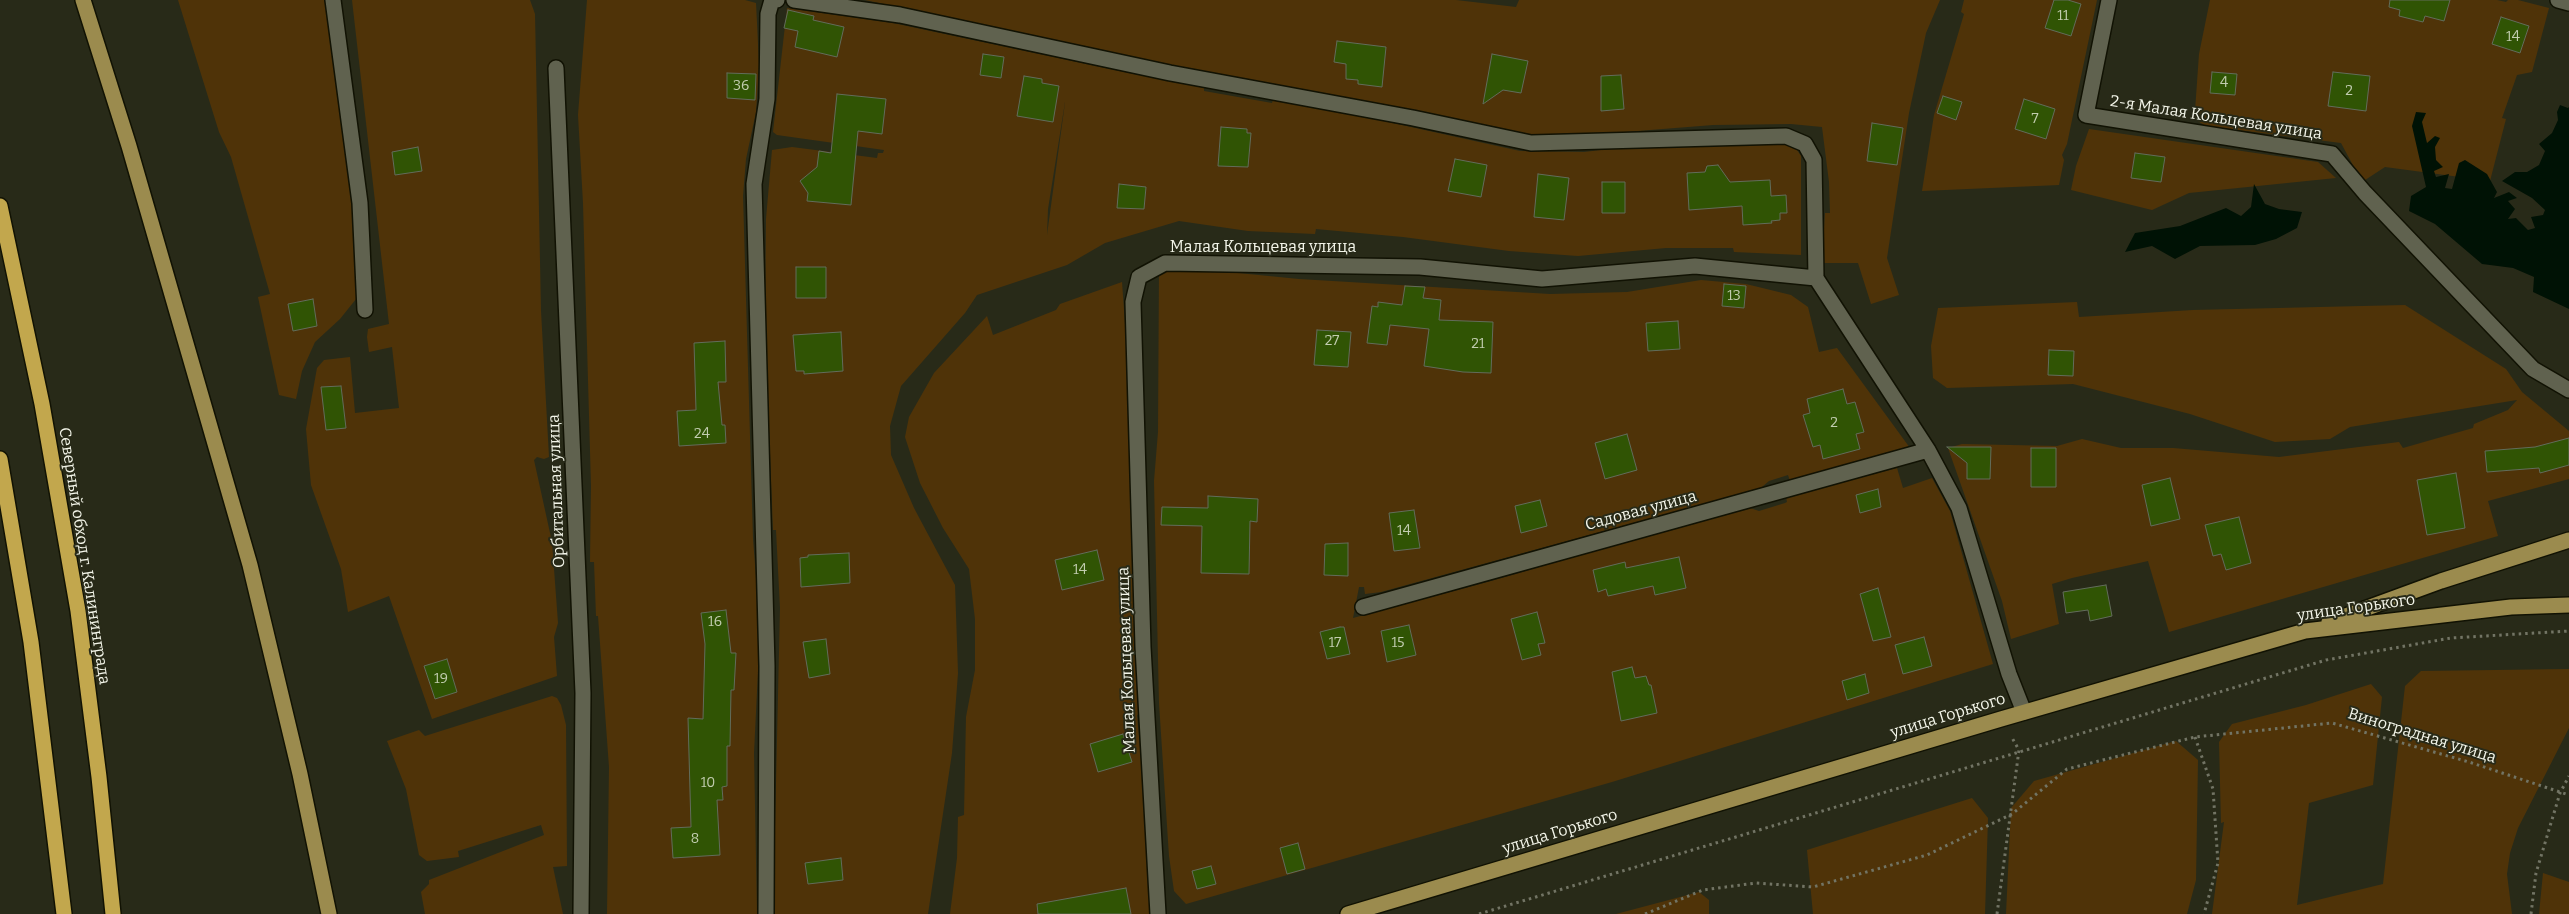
<!DOCTYPE html>
<html>
<head>
<meta charset="utf-8">
<style>
	body { margin:0 }
	canvas { display:block; background:#282a18 }
</style>
</head>
<body>
<canvas width="2569" height="914"></canvas>
<script>
const c = document.querySelector('canvas').getContext('2d');
c.lineJoin = 'round';
function fillPath(path, color) { c.fillStyle = color; c.fill(path, 'evenodd'); }
const shape = rows => new Path2D(rows.map(r => 'M' + r).join(''));
function stroke(path, color, width, dash) { c.strokeStyle = color; c.lineWidth = width; c.lineCap = dash ? 'butt' : 'round'; c.setLineDash(dash || []); c.stroke(path); }
function label(font, color, halo, rows, align = 'center') {
  c.font = font + ' Bitter,serif'; c.lineWidth = 4; c.setLineDash([]); c.textBaseline = 'middle'; c.strokeStyle = halo; c.fillStyle = color; for (const [text, x, y, turn = 0] of rows) {
    c.save(); c.translate(x, y); c.rotate((+turn || 0) * Math.PI / 180); c.textAlign = isNaN(turn) ? turn : align; if (halo) c.strokeText(text, 0, 0); c.fillText(text, 0, 0); c.restore();
  }
}
fillPath(shape([
	[178,0,328,0,355,199,360,294,340,319,315,342,302,371,296,399,279,395,258,297,270,294,231,157,219,132],
	[352,0,530,0,535,14,541,311,549,457,544,459,537,457,534,460,552,542,558,623,554,637,557,676,432,719,389,596,348,612,341,569,311,485,306,429,317,368,324,360,350,357,355,413,399,408,392,347,369,352,367,337,368,329,389,324],
	[587,0,745,0,756,3,759,64,756,112,746,159,743,196,753,539,760,629,754,753,757,914,607,914,609,767,598,616,596,616,594,562,590,562,591,486,583,203,578,115],
	[865,0,1456,0,1516,7,1519,0,1940,0,1926,33,1909,113,1887,258,1899,295,1871,304,1858,263,1822,263,1825,213,1830,213,1829,182,1822,127,1791,124,1713,125,1549,138,1171,65],
	[1964,0,2097,0,2067,144,2062,155,2064,160,2059,185,1922,191,1934,115,1964,14,1961,12],
	[2210,0,2497,0,2506,2,2508,0,2518,0,2549,8,2532,72,2517,75,2502,118,2506,119,2490,181,2385,167,2362,182,2341,143,2206,126,2196,120,2195,111,2199,54],
	[787,8,893,23,1134,74,1204,86,1204,91,1272,103,1273,100,1343,112,1520,151,1584,152,1650,144,1782,143,1797,150,1801,156,1801,255,1734,252,1733,248,1666,248,1578,256,1509,251,1403,237,1316,229,1315,234,1248,231,1179,221,1105,243,1067,265,977,295,965,313,901,386,890,426,891,455,914,508,955,585,958,673,952,753,928,914,773,914,780,608,776,530,773,530,765,326,766,219,772,150,792,147,877,158,878,153,883,153,884,150,777,135,773,132],
	[1065,102,1065,103,1047,235,1048,209],
	[2089,129,2318,162,2336,178,2189,193,2152,210,2071,190,2076,166],
	[1167,266,1299,279,1550,294,1627,292,1701,280,1746,284,1791,295,1808,307,1819,352,1837,348,1910,448,1790,481,1788,475,1769,481,1756,492,1662,515,1381,592,1365,594,1364,587,1359,587,1353,618,1491,581,1747,507,1759,511,1785,503,1787,502,1786,497,1897,468,1903,488,1932,478,1950,511,1993,664,1612,782,1186,904,1174,891,1169,856,1159,703,1154,481,1158,432,1159,268],
	[1122,282,1133,436,1130,480,1140,714,1137,715,1155,914,950,914,957,858,958,817,964,815,966,717,975,670,975,619,969,569,943,528,920,483,905,437,909,417,934,373,987,316,993,335,1056,310,1060,304],
	[2077,302,2079,317,2193,310,2405,305,2506,369,2522,392,2569,431,2569,479,2488,501,2498,536,2169,632,2148,561,2072,578,2052,584,2059,624,2011,639,2002,601,1948,448,1962,444,2057,446,2082,439,2121,448,2173,448,2279,457,2399,442,2403,448,2473,428,2474,424,2508,410,2517,400,2350,427,2330,439,2275,442,2190,414,2073,384,1947,388,1933,378,1931,346,1938,308],
	[2569,669,2569,728,2518,828,2510,853,2507,874,2512,914,2212,914,2224,822,2221,823,2219,742,2232,724,2306,705,2371,684,2382,697,2373,785,2309,803,2297,905,2383,884,2405,686,2421,671],
	[552,696,557,698,561,705,566,725,567,866,553,867,563,914,425,914,421,892,429,884,429,880,544,835,541,825,458,851,459,857,427,861,419,855,406,789,387,741,419,730,425,736],
	[2176,741,2198,760,2196,880,2187,914,2006,914,2011,808,2034,781],
	[1972,798,1988,818,1985,914,1813,914,1807,850],
	[2543,873,2569,882,2569,914,2539,914],
	[1699,892,1709,900,1709,914,1616,914]
]), '#4f3308');
fillPath(shape([
	[2560,105,2568,108,2569,107,2569,309,2533,292,2534,277,2513,268,2482,264,2435,224,2409,211,2411,196,2426,187,2412,126,2416,112,2426,113,2422,122,2427,143,2435,136,2440,138,2435,147,2436,160,2443,167,2434,171,2436,177,2449,174,2445,188,2452,189,2459,163,2465,160,2487,174,2497,192,2494,198,2509,192,2517,198,2508,201,2515,209,2508,219,2516,218,2528,230,2535,228,2531,217,2543,215,2545,210,2532,198,2502,181,2515,172,2527,172,2539,165,2545,151,2539,144,2552,133,2558,120,2557,112],
	[2254,184,2265,204,2279,209,2302,212,2297,228,2276,239,2255,245,2200,246,2175,259,2152,246,2125,252,2135,233,2180,226,2226,208,2241,216,2251,207]
]), '#001205');
const building = shape([
	[2054,0,2068,0,2081,4,2071,36,2045,28,2054,0],
	[2390,0,2450,0,2444,21,2425,16,2423,22,2399,16,2400,10,2389,7,2390,0],
	[788,10,814,16,813,20,844,27,837,57,795,47,798,31,784,28,788,10],
	[2501,17,2529,26,2520,53,2492,44,2501,17],
	[1337,41,1386,47,1382,87,1358,84,1358,80,1346,79,1346,64,1334,62,1337,41],
	[983,54,1004,57,1001,78,980,75,983,54],
	[1492,54,1528,61,1521,93,1503,90,1483,104,1492,54],
	[2212,72,2237,74,2235,95,2210,93,2212,72],
	[2333,72,2370,76,2366,111,2328,106,2333,72],
	[727,73,756,74,755,100,727,98,727,73],
	[1621,75,1624,109,1601,111,1601,76,1621,75],
	[1024,76,1042,79,1042,83,1059,86,1053,122,1017,116,1024,76],
	[837,94,886,99,882,134,858,131,851,205,807,201,808,193,800,181,817,167,819,151,831,153,837,94],
	[1943,96,1962,102,1956,120,1937,113,1943,96],
	[2024,99,2055,109,2046,139,2015,129,2024,99],
	[1872,123,1903,128,1897,165,1867,161,1872,123],
	[1221,127,1247,129,1247,133,1251,133,1248,167,1218,166,1221,127],
	[418,147,422,171,395,175,392,152,418,147],
	[2135,153,2165,157,2161,182,2131,178,2135,153],
	[1455,159,1487,165,1481,197,1448,191,1455,159],
	[1718,165,1730,182,1770,180,1771,196,1786,195,1787,213,1780,213,1780,220,1771,221,1772,223,1743,225,1742,206,1689,210,1687,173,1705,172,1707,166,1718,165],
	[1538,174,1569,178,1564,220,1534,217,1538,174],
	[1602,182,1625,182,1625,213,1602,213,1602,182],
	[1119,184,1146,187,1144,209,1117,208,1119,184],
	[796,267,826,267,826,298,796,298,796,267],
	[1724,284,1746,286,1744,308,1722,306,1724,284],
	[1405,286,1425,287,1423,298,1441,300,1439,320,1493,322,1491,373,1463,372,1424,366,1429,329,1390,325,1387,345,1367,343,1372,306,1378,307,1378,302,1402,305,1405,286],
	[313,299,317,326,293,331,288,304,313,299],
	[1678,321,1680,349,1648,351,1646,323,1678,321],
	[1317,330,1351,332,1348,367,1314,365,1317,330],
	[841,332,843,371,804,374,804,371,796,371,793,335,841,332],
	[725,341,726,382,718,382,722,425,725,425,726,443,679,446,677,411,696,410,694,343,725,341],
	[2049,350,2074,351,2073,376,2048,375,2049,350],
	[341,386,346,428,326,430,321,387,341,386],
	[1843,389,1847,404,1855,402,1864,432,1856,434,1860,449,1823,459,1820,445,1813,447,1803,415,1810,413,1807,399,1843,389],
	[1627,434,1637,470,1605,479,1595,443,1627,434],
	[2569,438,2569,465,2540,473,2539,468,2487,472,2485,451,2535,447,2569,438],
	[1947,447,1991,447,1990,479,1967,479,1967,463,1947,447],
	[2031,448,2056,448,2056,487,2031,487,2031,448],
	[2456,473,2465,528,2427,535,2417,480,2456,473],
	[2170,478,2180,519,2151,526,2142,485,2170,478],
	[1878,489,1881,507,1860,513,1856,495,1878,489],
	[1208,496,1258,499,1257,522,1250,521,1249,574,1201,573,1202,526,1161,525,1162,507,1208,508,1208,496],
	[1540,500,1547,526,1521,533,1515,506,1540,500],
	[1414,510,1420,548,1394,551,1389,513,1414,510],
	[2239,517,2251,563,2226,570,2221,554,2213,556,2205,525,2239,517],
	[1348,543,1348,576,1324,575,1325,544,1348,543],
	[1097,550,1104,580,1062,590,1055,560,1097,550],
	[849,553,850,583,801,587,800,558,808,557,808,555,849,553],
	[1679,557,1686,588,1655,595,1653,586,1608,596,1606,589,1598,592,1593,570,1625,562,1626,568,1679,557],
	[2106,585,2112,616,2090,621,2088,610,2066,613,2063,592,2106,585],
	[1878,588,1891,637,1873,641,1860,594,1878,588],
	[726,610,731,653,736,653,734,690,731,690,730,746,727,746,727,786,722,787,723,800,717,800,720,855,673,858,671,828,691,827,688,718,703,719,705,644,701,613,726,610],
	[1537,612,1545,643,1538,644,1541,655,1522,660,1511,619,1537,612],
	[1409,625,1416,655,1387,662,1381,631,1409,625],
	[1340,627,1344,627,1350,654,1327,659,1320,632,1340,627],
	[1924,637,1932,666,1903,674,1895,645,1924,637],
	[826,639,830,674,809,678,803,642,826,639],
	[447,659,457,692,435,699,424,666,447,659],
	[1632,667,1635,678,1646,676,1649,685,1651,685,1657,713,1621,721,1612,672,1632,667],
	[1865,674,1869,693,1847,700,1842,681,1865,674],
	[1123,734,1132,762,1098,772,1090,744,1123,734],
	[1298,843,1305,869,1287,874,1280,848,1298,843],
	[841,858,843,880,808,884,805,863,841,858],
	[1211,866,1216,884,1197,889,1192,871,1211,866],
	[1126,888,1131,914,1038,914,1037,904,1126,888]
]);
fillPath(building, '#305404');
stroke(building, '#626c5b', 1);
const minor = shape([
	[333,0,360,203,365,310],
	[794,0,900,15,1170,73,1413,118,1531,143,1786,136,1805,144,1814,160,1816,278,1928,450,1959,508,2009,674,2024,712],
	[2109,0,2086,115,2332,154,2365,193,2533,369,2569,390],
	[2558,0,2569,3],
	[556,68,583,693,581,914],
	[1363,607,1928,450],
	[766,914,767,666,754,184,767,99,768,14,772,0,777,0],
	[1158,914,1143,647,1133,302,1139,277,1165,263,1420,267,1542,279,1695,266,1816,278]
]);
const major = shape([
	[83,0,129,146,250,565,300,774,329,914],
	[2329,622,2441,581,2569,540],
	[1348,914,2001,719,2305,631,2511,607,2569,605]
]);
const highway = shape([
	[0,206,42,404,78,611,99,777,113,914],
	[0,459,31,642,64,914]
]);
stroke(minor, '#111203', 18);
stroke(major, '#111203', 18);
stroke(highway, '#111203', 18);
stroke(shape([
	[2195,737,2213,789,2218,863,2204,914],
	[1479,914,2326,660,2451,638,2569,631],
	[1645,914,1703,890,1756,883,1813,887,1927,855,2012,814,2067,769,2195,737,2332,723,2469,762,2569,795],
	[1997,914,2019,750,2011,736],
	[2531,914,2536,873,2560,793,2569,776]
]), '#727464', 3, [2.5, 4]);
stroke(minor, '#60624f', 15);
stroke(major, '#9b8b4e', 15);
stroke(highway, '#c2a74d', 15);
label('14px', '#c2cdb0', null, [
	["11",2063,16],
	["14",2513,37],
	["4",2224,83],
	["36",741,86],
	["2",2349,91],
	["7",2035,119],
	["13",1734,296],
	["27",1332,341],
	["21",1478,344],
	["2",1834,423],
	["24",702,434],
	["14",1404,531],
	["14",1080,570],
	["16",715,622],
	["17",1335,643],
	["15",1398,643],
	["19",441,679],
	["10",708,783],
	["8",695,839]
]);
label('16px', '#f3f5e9', '#282a18', [
	["2-я Малая Кольцевая улица",2216,118,9],
	["Малая Кольцевая улица",1263,248],
	["Орбитальная улица",557,491,-92],
	["Садовая улица",1641,511,-15],
	["Северный обход г. Калининграда",84,556,81],
	["улица Горького",2356,608,-8],
	["Малая Кольцевая улица",1127,660,-92],
	["улица Горького",1948,716,-17],
	["Виноградная улица",2422,736,17],
	["улица Горького",1560,832,-17]
]);
</script>
</body>
</html>
